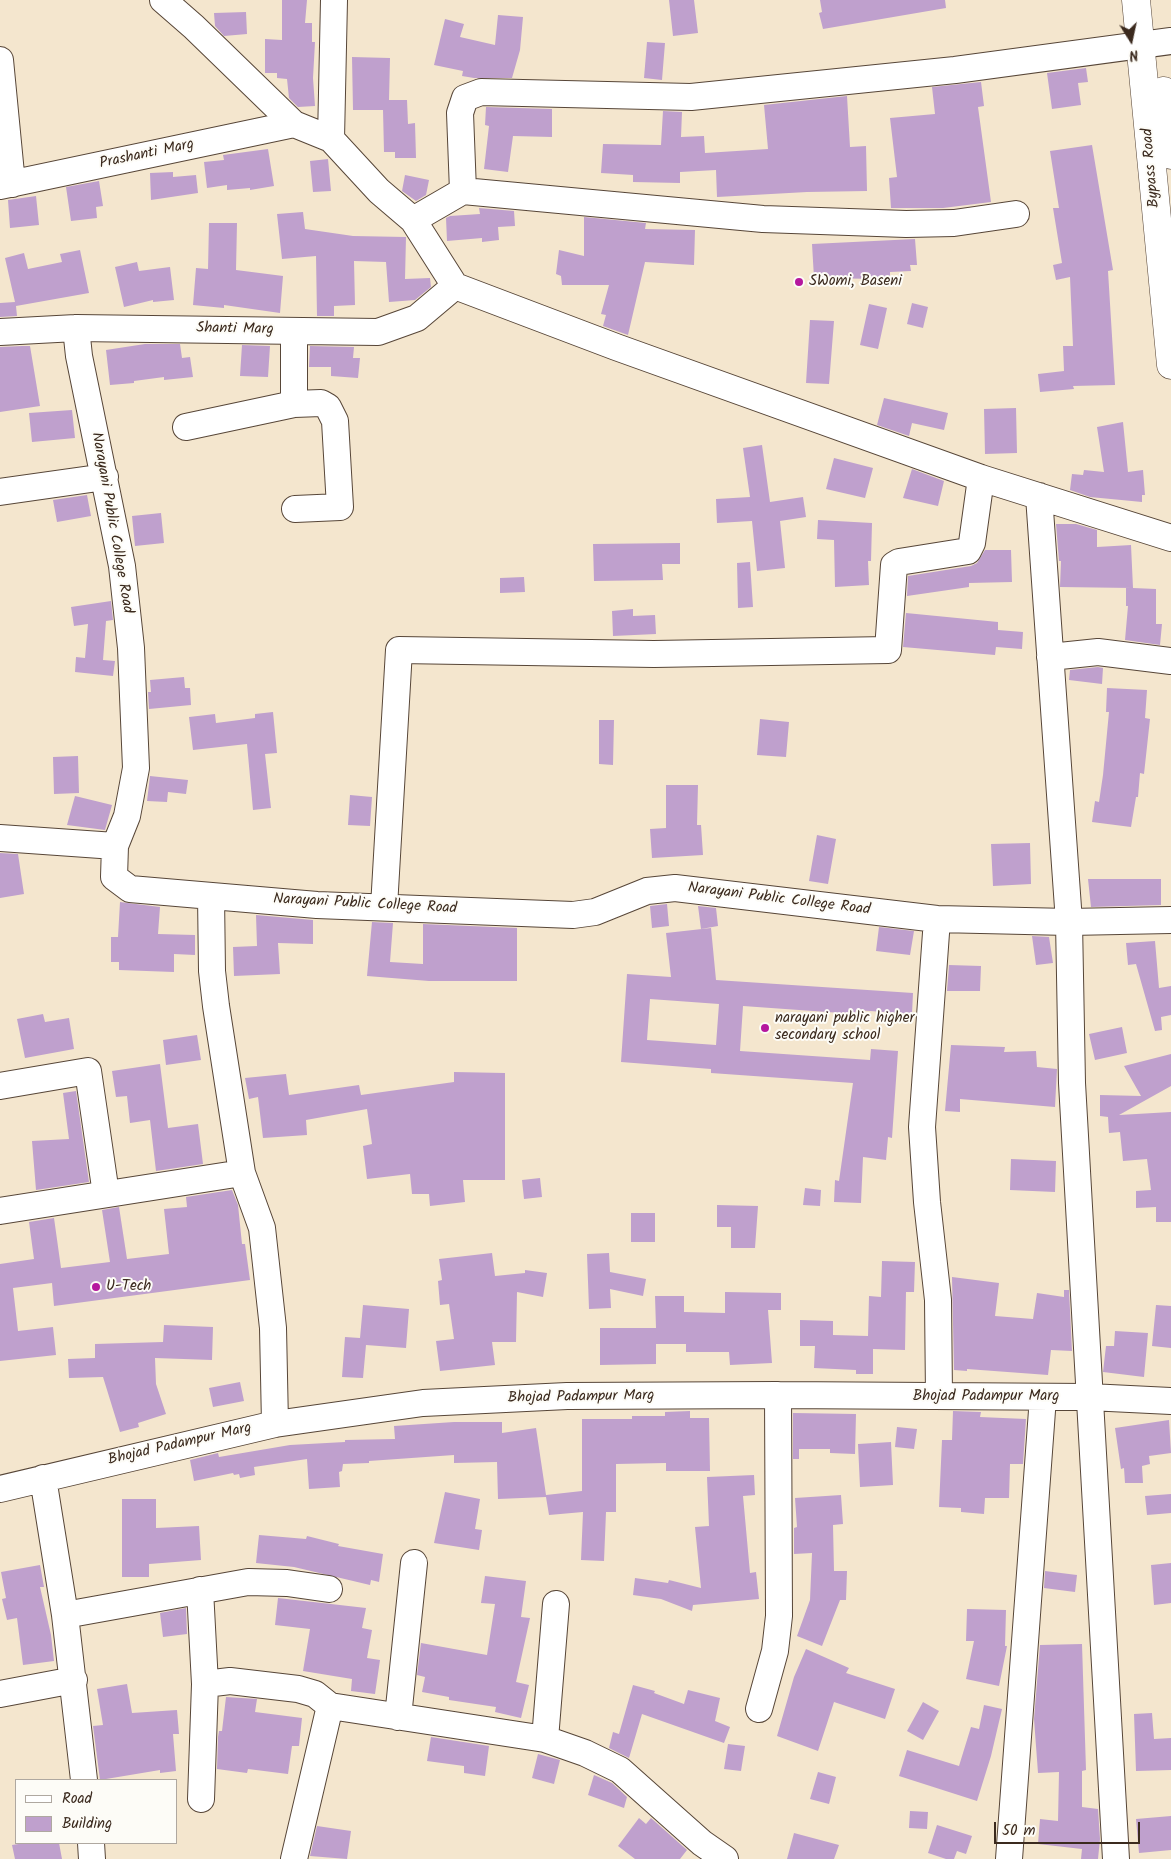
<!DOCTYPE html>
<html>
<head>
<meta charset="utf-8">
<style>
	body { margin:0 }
	#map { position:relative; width:1171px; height:1859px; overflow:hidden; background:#f4e6ce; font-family:Kalam,sans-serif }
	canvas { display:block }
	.legend { position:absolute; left:15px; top:1779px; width:162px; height:65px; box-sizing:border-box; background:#fdfcf7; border:1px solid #afa8a0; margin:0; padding:6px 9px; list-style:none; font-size:15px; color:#3b2a1e }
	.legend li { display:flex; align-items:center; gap:10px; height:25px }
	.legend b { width:25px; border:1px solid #afa8a0 }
	.north { position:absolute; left:1106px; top:15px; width:50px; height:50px; -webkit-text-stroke:4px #fdfcf7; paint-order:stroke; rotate:170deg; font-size:14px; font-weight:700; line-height:20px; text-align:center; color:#3b2a1e }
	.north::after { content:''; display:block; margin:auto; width:18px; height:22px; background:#3b2a1e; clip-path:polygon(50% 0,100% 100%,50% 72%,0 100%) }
	.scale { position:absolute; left:994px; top:1822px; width:146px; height:22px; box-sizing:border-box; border:2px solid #3b2a1e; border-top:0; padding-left:6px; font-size:15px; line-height:18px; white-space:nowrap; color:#3b2a1e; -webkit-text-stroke:4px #fdfcf7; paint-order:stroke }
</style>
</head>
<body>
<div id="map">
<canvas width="1171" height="1859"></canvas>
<ul class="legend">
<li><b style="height:6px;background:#fff"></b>Road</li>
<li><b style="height:14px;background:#bfa0cd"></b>Building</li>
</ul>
<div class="north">N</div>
<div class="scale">50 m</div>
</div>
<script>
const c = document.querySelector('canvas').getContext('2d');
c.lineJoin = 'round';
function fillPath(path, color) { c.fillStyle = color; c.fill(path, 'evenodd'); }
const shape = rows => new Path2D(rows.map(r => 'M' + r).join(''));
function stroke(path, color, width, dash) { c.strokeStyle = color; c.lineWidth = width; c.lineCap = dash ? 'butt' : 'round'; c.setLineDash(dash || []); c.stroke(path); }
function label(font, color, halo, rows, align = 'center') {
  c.font = font + ' Kalam,sans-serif'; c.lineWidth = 4; c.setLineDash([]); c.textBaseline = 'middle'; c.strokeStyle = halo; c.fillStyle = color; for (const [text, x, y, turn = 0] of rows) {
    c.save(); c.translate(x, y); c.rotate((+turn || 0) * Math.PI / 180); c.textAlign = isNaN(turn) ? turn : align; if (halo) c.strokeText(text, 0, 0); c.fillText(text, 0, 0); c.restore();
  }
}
fillPath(shape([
	[282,0,307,0,305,23,312,23,312,42,315,42,313,78,315,106,298,107,289,98,287,79,277,78,277,73,265,73,265,39,282,40],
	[669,0,694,0,698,33,673,36],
	[820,0,945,0,946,8,823,29,819,13,822,12],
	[246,12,247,34,224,36,215,26,214,13],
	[498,15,523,17,520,50,512,78,474,78,462,76,463,71,434,65,445,19,464,24,460,37,495,45],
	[647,42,665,43,662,80,644,78],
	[352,57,390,58,389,100,407,100,408,124,415,123,416,158,395,158,395,152,384,152,383,110,353,110],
	[1086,68,1088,82,1078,83,1081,105,1052,109,1047,73],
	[981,82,984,106,978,107,991,202,943,208,891,208,889,178,897,177,890,118,935,114,932,87],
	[847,96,850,147,866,146,867,191,807,192,717,197,716,170,680,172,680,183,633,182,633,175,601,173,603,144,661,145,663,111,682,112,681,137,704,136,705,153,768,149,764,105],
	[486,107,552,109,552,137,513,136,508,172,484,169,489,126,485,125],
	[1092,145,1113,270,1108,271,1115,385,1073,386,1074,389,1040,392,1038,374,1064,371,1063,346,1073,346,1070,277,1056,280,1053,265,1062,263,1053,208,1059,208,1050,151],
	[268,149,274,186,250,190,250,188,227,190,227,185,207,188,204,162,224,160,223,155],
	[328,159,331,191,313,192,310,161],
	[173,172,173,177,196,175,198,193,151,200,150,173],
	[405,175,429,180,426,195,416,201,402,191],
	[99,181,103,206,96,207,97,218,71,221,66,187],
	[36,196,39,225,10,228,8,200],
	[479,208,514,211,515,226,498,227,499,240,482,242,482,238,447,241,446,218,450,216,480,214],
	[303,212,305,229,353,236,406,237,405,279,430,278,431,287,415,300,389,302,386,262,354,261,355,305,334,306,334,316,317,316,316,256,282,259,277,214],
	[584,217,646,223,645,229,695,230,694,265,645,262,628,335,603,326,606,315,601,314,609,285,562,285,561,276,556,274,559,250,584,256],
	[209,223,237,223,236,270,283,276,280,313,224,305,224,308,193,305,196,268,208,269],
	[915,239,917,265,910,265,911,271,890,272,890,278,882,279,814,278,812,244],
	[80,250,89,293,16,306,17,316,0,317,0,303,15,302,5,258,24,253,28,269,62,262,60,254],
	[137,262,139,271,170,267,174,300,153,302,153,300,124,307,115,267],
	[912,303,928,307,923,328,907,324],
	[869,304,887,308,878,349,860,345],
	[810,320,834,321,829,384,806,383],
	[145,344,180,344,182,358,190,357,193,377,164,380,164,377,134,381,134,383,110,385,106,350],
	[242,345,270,346,268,377,240,376],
	[22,346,30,346,40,406,0,412,0,347],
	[310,346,354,347,353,358,360,358,358,378,331,376,331,367,309,367],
	[884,398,948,413,944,430,912,423,909,436,877,425],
	[1016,408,1017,453,985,454,984,409],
	[72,410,75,438,32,442,29,413],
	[1123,422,1128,472,1143,470,1145,495,1142,495,1142,502,1090,497,1070,490,1072,474,1083,475,1084,470,1104,472,1097,427],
	[762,445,770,502,803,497,806,517,780,521,785,568,757,571,752,521,717,523,716,499,750,497,743,448],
	[834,458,873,468,865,498,826,489],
	[912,469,944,481,938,506,903,498],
	[87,495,91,516,57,522,53,500],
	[161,513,164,543,135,546,132,516],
	[818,520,872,523,871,561,868,561,869,585,835,587,834,540,817,539],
	[1056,524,1076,524,1097,530,1097,547,1131,545,1133,588,1156,589,1156,624,1162,624,1160,645,1125,640,1128,606,1126,606,1126,588,1133,588,1060,587,1061,561,1059,561],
	[680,543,680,564,662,564,663,580,594,581,593,544],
	[985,550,1011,550,1012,582,969,583,969,587,907,596,908,576,971,566,977,563],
	[750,562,753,607,738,608,737,563],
	[524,577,525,592,500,593,500,578],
	[111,601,113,620,106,621,103,660,115,661,113,676,75,672,76,657,85,658,88,624,74,626,71,607],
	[633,609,633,616,655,615,656,634,613,636,612,611],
	[906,613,998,622,998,630,1023,632,1022,649,996,647,995,655,903,647],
	[1098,667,1103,668,1102,684,1069,680,1070,670],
	[184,677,185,688,190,688,191,705,149,709,148,692,151,692,150,680],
	[1107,688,1147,690,1145,718,1150,719,1144,774,1140,773,1138,797,1136,797,1131,827,1092,822,1095,801,1099,802,1103,775,1109,712,1106,712],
	[273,712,277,753,265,754,271,808,253,810,247,744,193,750,189,717,215,714,216,723,255,718,255,714],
	[760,719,789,722,786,757,757,755],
	[599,720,614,720,613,765,599,764],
	[78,756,79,793,54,794,53,757],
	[150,776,188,780,186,794,168,792,167,802,147,801],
	[666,785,698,785,697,825,701,825,703,855,652,858,650,829,666,828],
	[350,795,372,797,370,826,348,825],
	[75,796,112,805,105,830,67,825],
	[817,835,836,839,828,884,809,881],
	[1030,843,1031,884,993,886,991,844],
	[0,853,18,854,24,894,0,898],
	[1088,879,1161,879,1161,905,1091,907],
	[120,902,160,907,158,934,195,935,195,955,174,954,174,972,119,970,119,962,111,962,111,937,118,937],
	[667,904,669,926,652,928,650,906],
	[698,906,716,908,718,926,701,929],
	[256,915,313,920,313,944,278,943,280,974,234,976,233,947,257,946],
	[372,922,393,923,390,962,423,964,423,924,517,928,517,981,429,981,367,976],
	[879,927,914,931,910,955,876,951],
	[711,928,716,980,913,993,912,1014,856,1010,855,1014,743,1006,740,1051,870,1060,871,1049,898,1051,892,1138,888,1137,886,1160,863,1157,861,1203,834,1202,835,1180,839,1181,853,1083,711,1073,711,1069,621,1062,627,974,671,977,666,933],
	[650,999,719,1004,716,1045,647,1040],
	[1032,936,1049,937,1053,963,1036,965],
	[1155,941,1159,988,1171,986,1171,1015,1161,1017,1162,1030,1155,1031,1136,964,1128,965,1126,943],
	[949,965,981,966,980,991,947,991],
	[43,1014,45,1022,69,1018,74,1049,25,1058,17,1019],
	[1122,1027,1127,1053,1095,1060,1089,1034],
	[197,1035,201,1060,166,1065,163,1040],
	[951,1045,1005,1047,1004,1052,1036,1051,1037,1067,1057,1069,1055,1107,960,1099,960,1112,945,1111],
	[1171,1054,1171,1086,1119,1115,1171,1112,1171,1222,1156,1222,1156,1207,1136,1208,1136,1191,1151,1190,1147,1159,1123,1161,1120,1132,1109,1133,1108,1117,1100,1116,1100,1095,1141,1096,1124,1066],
	[160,1064,168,1128,198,1124,203,1164,156,1171,150,1120,130,1123,127,1096,116,1097,112,1071],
	[454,1072,505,1073,505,1180,463,1180,465,1202,430,1206,429,1194,412,1194,410,1174,367,1179,363,1146,372,1144,367,1109,306,1120,307,1135,263,1138,258,1097,249,1099,245,1078,286,1074,289,1095,359,1085,361,1095,454,1082],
	[76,1091,89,1182,36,1190,32,1141,69,1139,63,1093],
	[1011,1159,1056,1161,1055,1192,1010,1190],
	[540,1178,542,1197,524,1199,522,1180],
	[805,1188,821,1190,820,1206,803,1205],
	[232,1190,238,1205,242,1244,245,1244,250,1280,54,1306,52,1283,13,1288,18,1331,53,1327,56,1355,0,1361,0,1264,34,1259,29,1222,54,1218,61,1268,110,1262,102,1210,119,1207,127,1259,169,1254,164,1209,187,1207,186,1197],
	[717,1205,758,1206,755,1248,731,1248,731,1227,717,1227],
	[631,1213,655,1213,655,1242,631,1242],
	[492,1253,495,1276,525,1273,525,1270,547,1273,543,1297,517,1292,516,1342,492,1342,495,1365,440,1371,436,1341,454,1339,449,1304,440,1305,438,1281,442,1280,439,1259],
	[609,1253,610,1272,646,1279,643,1296,610,1289,611,1308,589,1309,587,1254],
	[882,1261,915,1262,914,1292,906,1292,905,1350,873,1349,873,1374,856,1374,856,1370,814,1368,815,1346,800,1346,800,1320,833,1321,833,1335,868,1336,869,1296,881,1297],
	[952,1277,999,1283,995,1316,1033,1319,1037,1293,1064,1297,1064,1290,1069,1290,1072,1351,1051,1350,1048,1375,967,1369,967,1371,954,1370],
	[725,1292,781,1293,781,1310,768,1310,772,1363,730,1365,729,1352,686,1352,686,1344,656,1344,656,1364,600,1365,600,1328,656,1328,655,1296,684,1296,684,1312,725,1313],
	[363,1305,409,1309,406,1348,366,1345,363,1378,342,1377,345,1337,360,1338],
	[1156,1305,1171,1306,1171,1348,1152,1346],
	[164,1325,213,1327,212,1360,155,1358,156,1384,166,1414,138,1423,139,1427,120,1432,103,1377,69,1378,68,1359,95,1358,95,1344,163,1342],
	[1115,1331,1148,1333,1144,1377,1103,1372,1106,1346,1114,1346],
	[240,1382,244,1401,213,1407,209,1388],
	[690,1411,690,1418,709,1418,710,1471,666,1471,666,1463,616,1464,616,1512,606,1512,604,1561,581,1560,583,1512,549,1515,546,1497,498,1499,497,1462,454,1463,454,1455,369,1461,369,1463,343,1464,342,1471,339,1472,340,1487,309,1489,307,1459,254,1467,255,1475,240,1478,239,1474,234,1475,233,1473,194,1481,190,1460,218,1453,219,1457,290,1445,345,1442,345,1440,395,1439,394,1426,454,1422,502,1422,502,1433,536,1428,546,1495,582,1491,582,1419,632,1419,632,1416,665,1416,665,1412],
	[953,1411,981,1412,980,1417,1026,1419,1023,1464,1010,1464,1009,1498,985,1498,984,1514,961,1512,961,1508,939,1507,942,1440,952,1440],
	[793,1413,856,1414,855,1454,830,1453,830,1449,799,1449,799,1459,793,1459],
	[1169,1420,1171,1453,1149,1456,1150,1464,1142,1466,1143,1483,1125,1483,1124,1468,1121,1469,1115,1428],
	[897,1427,917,1429,914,1449,895,1447],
	[891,1442,893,1485,860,1487,858,1444],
	[754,1475,755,1495,743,1496,750,1573,756,1572,759,1599,693,1605,692,1611,661,1599,633,1595,635,1578,668,1583,669,1580,701,1588,695,1527,709,1526,707,1477],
	[445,1492,480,1499,475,1529,482,1530,479,1550,434,1543],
	[1171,1494,1171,1513,1147,1515,1145,1496],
	[841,1495,843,1524,833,1525,834,1571,847,1571,846,1600,840,1600,822,1646,797,1636,810,1600,812,1553,794,1554,794,1528,797,1527,795,1498],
	[122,1499,156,1499,156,1528,199,1526,201,1560,149,1564,149,1577,122,1577],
	[259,1535,306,1539,307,1536,339,1544,338,1546,383,1554,379,1582,371,1580,370,1585,294,1567,256,1563],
	[1171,1563,1171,1603,1154,1605,1151,1565],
	[40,1565,44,1587,40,1587,51,1635,54,1661,23,1665,17,1618,7,1620,2,1599,6,1598,1,1572],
	[1045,1571,1077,1575,1075,1592,1044,1588],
	[485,1576,526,1581,521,1617,530,1618,516,1682,529,1685,521,1718,495,1712,496,1707,449,1700,449,1697,422,1692,425,1677,417,1675,421,1643,487,1655,495,1604,481,1603],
	[278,1598,366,1608,362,1628,372,1630,367,1658,380,1660,375,1694,351,1691,352,1679,303,1671,310,1629,275,1625],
	[186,1608,187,1634,163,1637,160,1613],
	[967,1609,1006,1610,1005,1646,1007,1646,999,1686,966,1679,974,1641,966,1641],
	[1082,1644,1086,1770,1082,1771,1082,1807,1098,1809,1100,1839,1098,1859,1081,1859,1082,1849,1038,1844,1040,1819,1058,1821,1059,1772,1038,1773,1034,1719,1040,1645],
	[806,1649,849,1668,846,1673,895,1689,885,1719,834,1702,818,1751,777,1736,794,1677],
	[127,1684,132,1713,177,1710,179,1734,173,1734,176,1771,160,1773,160,1770,100,1780,93,1726,103,1725,97,1689],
	[633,1685,655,1691,654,1693,684,1704,688,1690,720,1698,715,1721,730,1727,724,1743,642,1714,629,1758,609,1748,613,1732,619,1734],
	[226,1697,257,1699,255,1712,302,1718,299,1746,292,1746,288,1774,248,1769,247,1773,217,1769,218,1737,219,1731,222,1731],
	[923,1702,939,1711,923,1740,907,1731],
	[984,1705,1002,1709,991,1756,977,1801,899,1776,907,1750,959,1766,971,1727,979,1729],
	[1152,1713,1154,1739,1171,1738,1171,1770,1136,1771,1134,1714],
	[431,1737,489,1746,485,1776,464,1773,464,1766,427,1761],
	[728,1744,745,1746,741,1771,724,1769],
	[538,1754,560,1760,554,1784,532,1778],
	[818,1772,836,1777,829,1804,810,1799],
	[594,1775,612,1783,627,1797,624,1808,588,1795],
	[910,1811,928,1812,927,1829,909,1828],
	[1171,1816,1171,1850,1139,1853,1136,1819],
	[639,1818,646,1824,651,1818,687,1850,680,1859,635,1859,618,1846],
	[937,1825,972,1836,966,1854,957,1851,954,1859,946,1859,928,1853],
	[317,1826,351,1831,347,1859,310,1856],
	[794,1833,839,1845,834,1859,787,1859],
	[25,1843,59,1843,62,1859,15,1859,12,1845]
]), '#bfa0cd');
const minor = shape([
	[163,0,194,27,294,124,331,139],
	[334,0,331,139,379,191,413,220],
	[0,60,12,184],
	[0,186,294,124],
	[463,191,460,113,465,98,481,92,691,97,955,70,1171,41],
	[1016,214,954,223,906,224,763,219,463,191,413,220,455,286,616,347,981,478,1171,538],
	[76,328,79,356,122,566,131,648,136,768,127,816,115,846,114,877,130,889,317,905,573,915,595,912,647,891,675,888,937,919,1069,922,1171,920],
	[0,332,76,328,378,332,417,318,455,286],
	[294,404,294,331],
	[186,427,294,404,321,403,328,407,335,421,340,507,295,509],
	[0,492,105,477],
	[1039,496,1069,922,1072,1083,1116,1859],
	[1050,657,1098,652,1171,661],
	[0,838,115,846],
	[211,896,212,971,216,1006,242,1173,262,1228,273,1328,275,1424],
	[384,907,399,650,654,654,888,650,894,565,899,562,968,551,972,543,981,478],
	[937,919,922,1127,927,1202,938,1300,939,1396],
	[0,1086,88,1071,106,1194],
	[0,1211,242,1173],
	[43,1478,65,1615,84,1780],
	[0,1489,275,1424,423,1403,567,1396,778,1395,1089,1397,1171,1401],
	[200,1590,205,1684,201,1799],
	[65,1615,248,1582,287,1583,329,1589],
	[205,1684,230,1681,298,1689,315,1694,330,1706],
	[0,1694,74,1680],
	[759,1709,775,1651,779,1616,778,1395],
	[398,1717,414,1563],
	[545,1739,556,1604],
	[91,1843,92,1859],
	[294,1859,330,1706,545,1739,585,1753,620,1770,702,1843,725,1859],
	[1009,1859,1043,1397]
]);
const highway = shape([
	[1136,0,1171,365],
	[1164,91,1171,155]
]);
stroke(minor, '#574638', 28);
stroke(highway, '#574638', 29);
stroke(minor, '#fff', 26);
stroke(highway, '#fff', 28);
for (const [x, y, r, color] of [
	[799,282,5,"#b5179e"],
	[765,1028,5,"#b5179e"],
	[96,1287,5,"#b5179e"]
]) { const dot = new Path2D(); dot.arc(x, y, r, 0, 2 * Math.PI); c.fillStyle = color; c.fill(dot); stroke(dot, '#fdfcf7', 2); }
label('15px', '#3b2a1e', '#fdfcf7', [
	["Prashanti Marg",147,155,-12],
	["Bypass Road",1152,168,-95],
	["Shanti Marg",235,330,1],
	["Narayani Public College Road",111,523,80],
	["Narayani Public College Road",779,900,7],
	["Narayani Public College Road",365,905,3],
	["Bhojad Padampur Marg",986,1397],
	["Bhojad Padampur Marg",581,1398,-1],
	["Bhojad Padampur Marg",180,1445,-13]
]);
label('15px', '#3b2a1e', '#fdfcf7', [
	["SWomi, Baseni",809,282],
	["narayani public higher",775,1019],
	["secondary school",775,1036],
	["U-Tech",106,1287]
], 'left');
</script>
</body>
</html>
